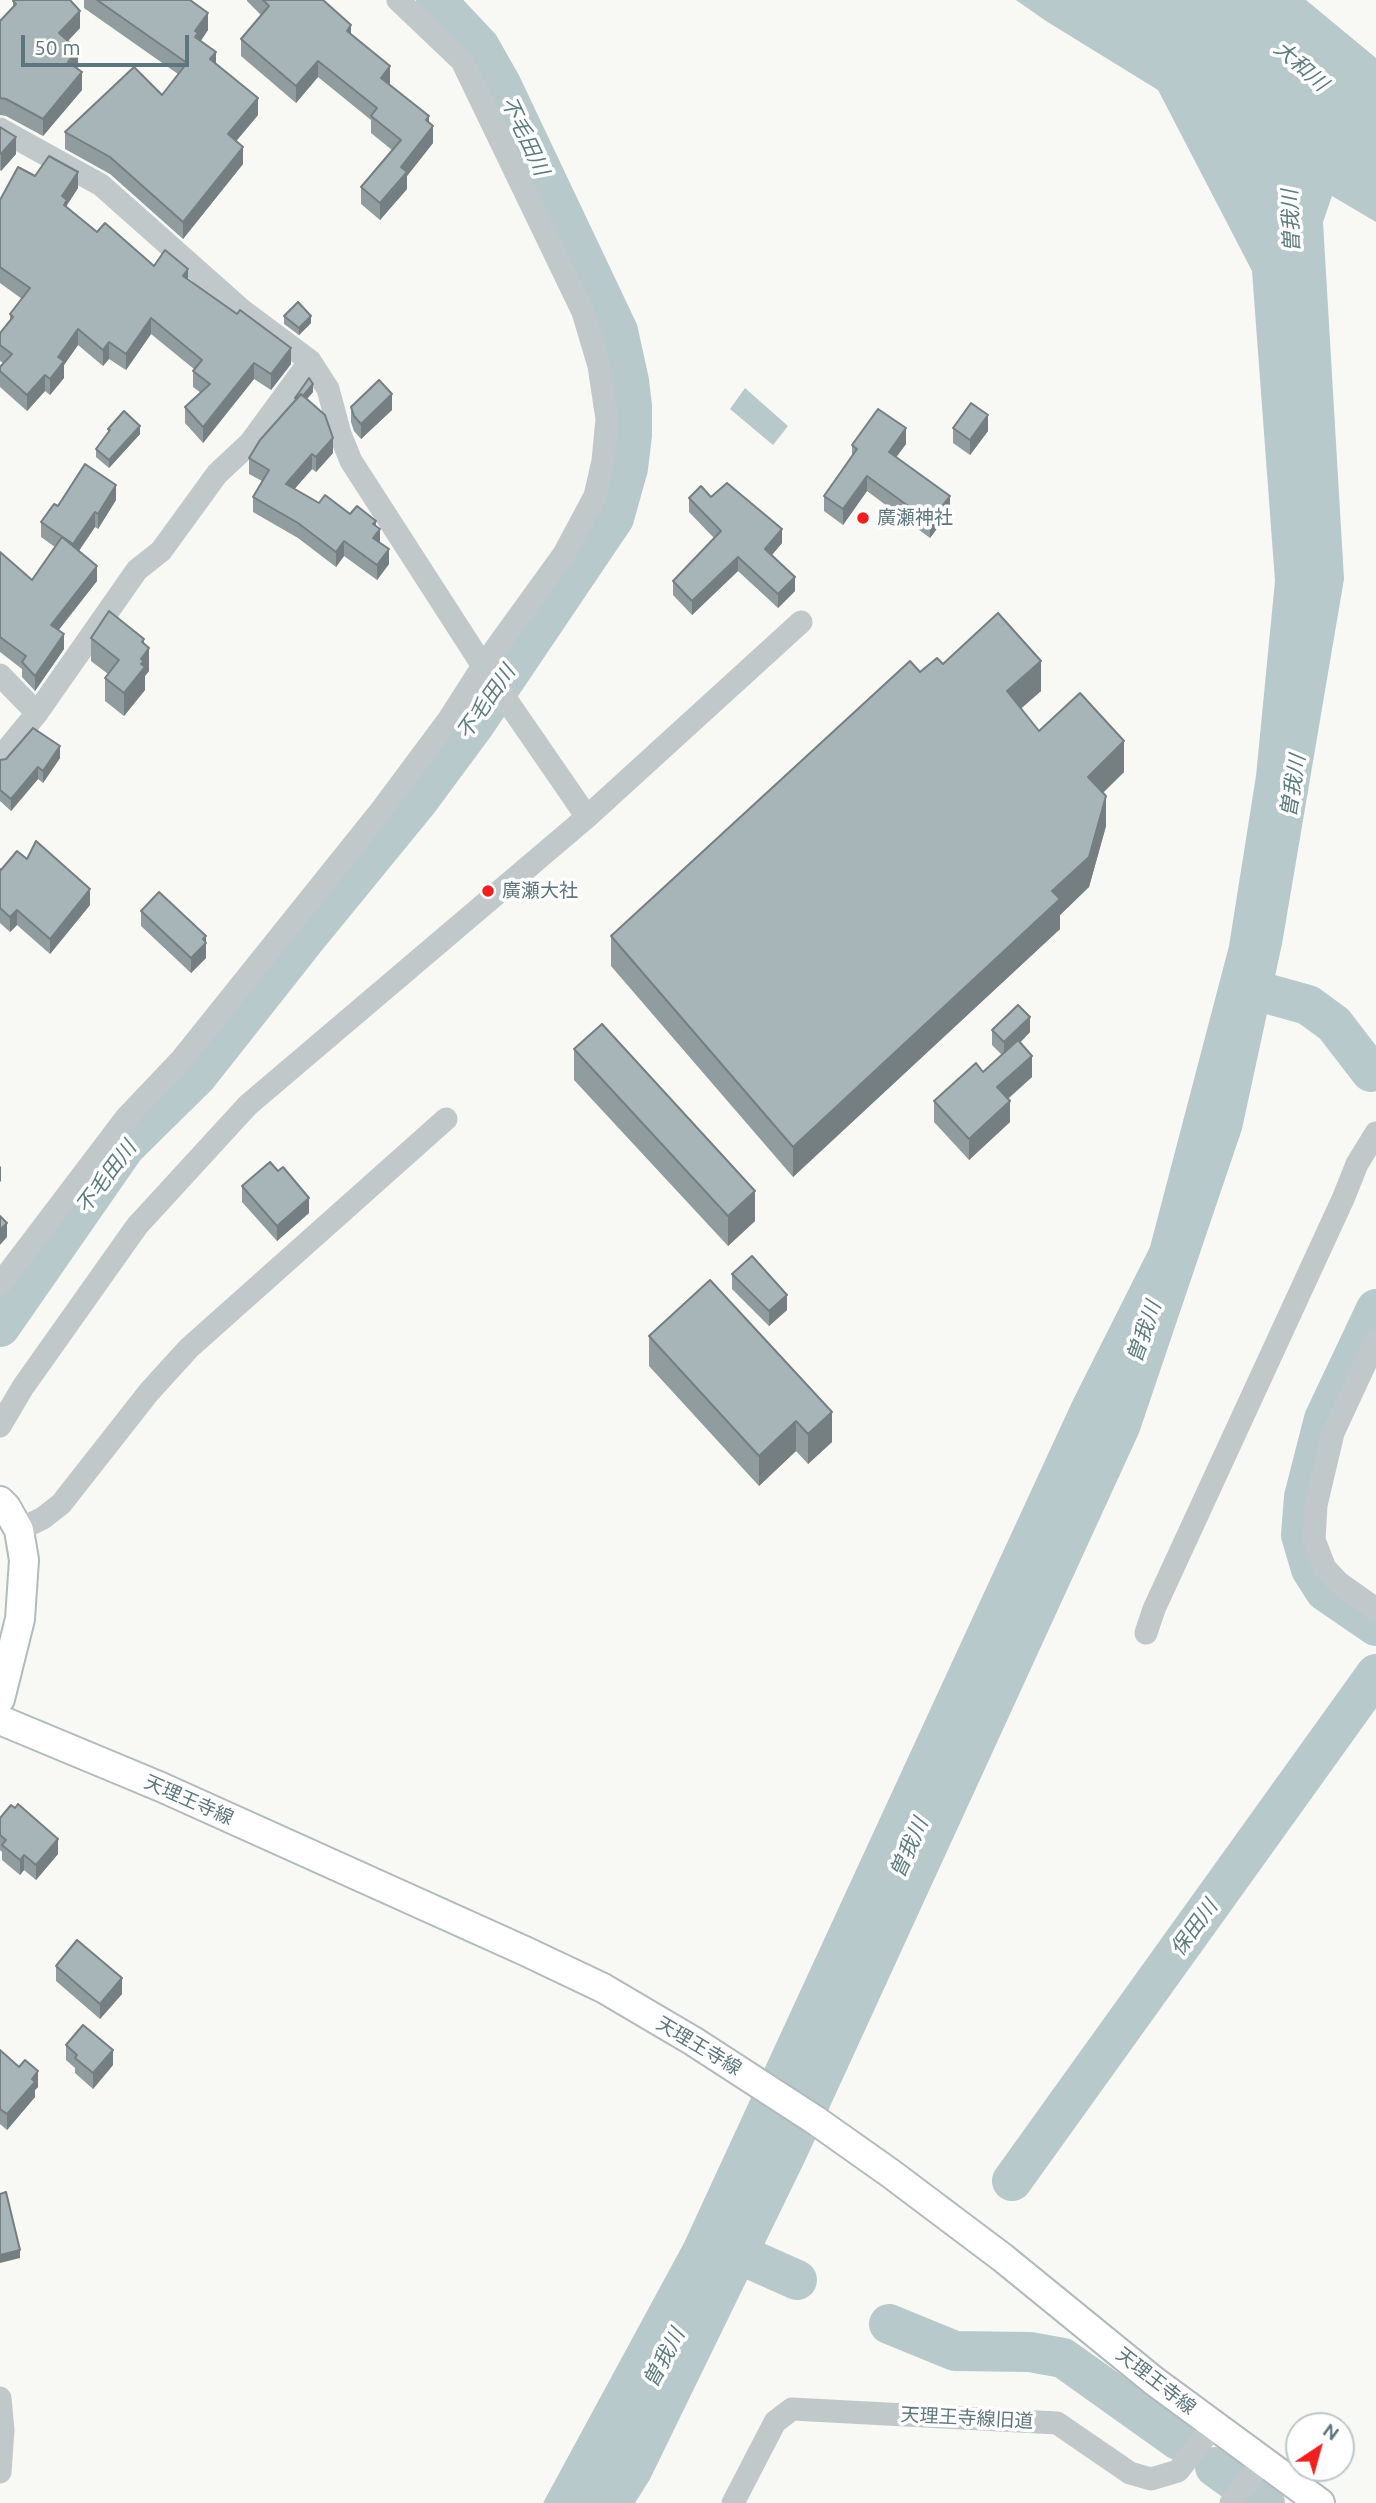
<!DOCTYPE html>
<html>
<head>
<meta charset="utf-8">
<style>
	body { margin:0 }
	#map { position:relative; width:1376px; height:2503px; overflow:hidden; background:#f8f8f5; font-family:Ubuntu,sans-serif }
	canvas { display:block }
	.north { position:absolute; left:1285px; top:2412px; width:70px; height:70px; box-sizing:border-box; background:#fff; border:2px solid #bec8cb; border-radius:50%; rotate:36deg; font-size:19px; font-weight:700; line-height:28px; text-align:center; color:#5d767d }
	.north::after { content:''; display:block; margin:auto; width:24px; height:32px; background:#f11f1d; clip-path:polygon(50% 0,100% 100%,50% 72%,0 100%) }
	.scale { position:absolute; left:21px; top:35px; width:168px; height:32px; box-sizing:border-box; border:4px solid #5d767d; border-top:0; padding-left:9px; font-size:21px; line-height:24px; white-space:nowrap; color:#5d767d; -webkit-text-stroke:5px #fff; paint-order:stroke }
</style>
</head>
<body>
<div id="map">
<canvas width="1376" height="2503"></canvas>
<div class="north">N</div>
<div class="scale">50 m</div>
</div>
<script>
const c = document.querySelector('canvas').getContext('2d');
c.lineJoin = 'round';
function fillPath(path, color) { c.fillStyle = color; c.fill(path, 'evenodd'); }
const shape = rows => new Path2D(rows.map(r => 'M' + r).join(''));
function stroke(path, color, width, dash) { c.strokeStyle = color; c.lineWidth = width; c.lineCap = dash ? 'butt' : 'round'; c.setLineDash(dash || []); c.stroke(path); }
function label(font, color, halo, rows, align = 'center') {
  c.font = font + ' Ubuntu,"Noto Sans JP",sans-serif'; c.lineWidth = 7; c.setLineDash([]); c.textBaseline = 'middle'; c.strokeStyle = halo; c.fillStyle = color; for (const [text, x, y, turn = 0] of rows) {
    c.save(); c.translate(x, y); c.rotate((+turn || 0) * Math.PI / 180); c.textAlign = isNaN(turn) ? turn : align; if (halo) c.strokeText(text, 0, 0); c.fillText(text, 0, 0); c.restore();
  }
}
fillPath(shape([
	[1016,0,1306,0,1376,58,1376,222,1332,196,1323,222,1344,579,1282,944,1242,1129,1139,1433,804,2163,650,2479,635,2503,543,2503,684,2243,1073,1400,1150,1247,1229,946,1256,776,1275,581,1252,271,1158,90,1046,21],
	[745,388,788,426,773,445,730,409]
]), '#b7c9cb');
stroke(shape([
	[1247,988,1308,1005,1334,1024,1371,1072],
	[1376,1309,1324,1419,1304,1497,1301,1535,1311,1569,1325,1591,1376,1626],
	[0,1327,125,1147,197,1076,306,938,418,801,475,724,614,518,628,468,632,435,632,406,629,381,618,331,501,84,480,47,436,0],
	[1012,2181,1376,1674],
	[723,2247,797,2280],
	[889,2324,955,2351,1030,2352,1063,2358,1178,2440],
	[1215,2467,1265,2503]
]), '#b7c9cb', 40);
const major = shape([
	[0,1501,6,1507,19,1530,24,1560,20,1619,0,1699],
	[0,1720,161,1787,525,1951,603,1988,693,2041,815,2120,890,2173,1003,2258,1154,2381,1320,2503]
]);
stroke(major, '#b2babd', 32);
stroke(shape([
	[0,129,101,185,243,311,310,361,328,389,340,434,351,461,483,666,587,817],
	[0,675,37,713],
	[0,758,37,713,137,570,161,551,217,474,250,443,310,361],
	[0,1284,126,1118,181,1060,379,813,449,719,483,666,564,554,595,496,603,461,607,419,599,366,583,312,462,61,398,0],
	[1376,1340,1333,1433,1316,1505,1314,1540,1325,1568,1339,1583,1376,1609],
	[0,1426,23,1387,137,1226,248,1105,587,817,801,622],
	[19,1530,43,1518,61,1504,149,1392,189,1348,446,1119],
	[1146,1633,1154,1609,1343,1199,1357,1164,1376,1133],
	[0,2398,3,2430,0,2472],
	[733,2503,775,2422,792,2409,1057,2423,1130,2473,1151,2479,1178,2471,1214,2425],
	[1231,2503,1262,2462]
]), '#c1c8ca', 23);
stroke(major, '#fff', 28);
fillPath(shape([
	[84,0,190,0,208,30,201,41,216,63,258,115,236,141,243,164,183,239,110,174,65,149,65,132,162,95,178,74,84,8],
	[247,0,323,0,390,83,389,84,429,122,433,143,407,176,407,189,380,220,361,204,361,187,392,150,371,133,371,120,318,77,296,103,241,56,241,39,261,15,247,1],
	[13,1,80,28,68,41,78,67,77,68,82,90,43,136,6,116,0,115,0,21,13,7],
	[0,127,16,154,1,171,0,170],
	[35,176,78,188,67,205,67,207,97,232,154,266,188,279,291,364,271,390,254,379,203,443,185,423,185,407,201,393,193,387,193,371,194,369,151,334,126,370,109,359,103,366,78,345,64,365,64,378,50,395,45,391,27,411,0,387,0,367,3,363,0,361,0,333,10,321,10,314,22,299,0,283,0,200],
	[284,316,311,323,299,335,284,324],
	[313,392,307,399,333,453,316,472,312,469,294,489,319,503,350,514,376,525,380,543,389,564,377,580,344,556,336,567,298,538,253,512,253,497,262,481,249,474,249,458,295,401,295,398],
	[351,407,392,410,361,439,354,431,351,422],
	[953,428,988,431,970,455,953,443],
	[108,429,140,434,109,468,96,457,96,449,108,433],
	[906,444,896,457,950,511,930,538,867,491,843,525,824,511,824,496,852,456,852,445],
	[711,497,782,543,772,555,795,591,778,608,738,571,692,615,673,595,673,581,714,538,689,512,689,498],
	[116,500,98,529,95,527,79,551,97,581,58,630,64,649,35,691,22,677,22,669,0,652,0,552,32,580,55,547,41,537,41,522,58,506],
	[91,638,144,644,149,671,145,676,145,690,124,716,105,701,105,678,108,674,91,661],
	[943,664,1041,691,1021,708,1039,731,1124,772,1103,793,1106,826,1089,887,1060,915,1060,929,793,1177,611,966,611,936,920,672],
	[60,758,43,783,38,779,11,811,0,801,0,760],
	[27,859,90,905,50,954,17,925,10,932,0,923,0,869,1,870],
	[141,911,206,942,206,958,191,973,141,926],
	[992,1030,1030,1032,1020,1043,1032,1077,1008,1099,1010,1122,969,1160,934,1122,934,1101,983,1072,1002,1055,992,1045],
	[574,1049,755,1221,728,1246,574,1080],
	[242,1186,309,1213,277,1241,242,1202],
	[732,1274,787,1310,769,1326,732,1289],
	[649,1336,832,1442,808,1464,796,1451,759,1486,649,1366],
	[0,1818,58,1854,36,1880,24,1870,20,1875,2,1860,2,1852,0,1850],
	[56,1966,122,1994,100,2019,56,1981],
	[66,2045,113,2065,93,2089,75,2073,75,2068,66,2060],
	[0,2050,38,2087,35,2090,35,2097,7,2130,0,2124]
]), '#909c9e');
fillPath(shape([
	[80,11,80,28,59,50,59,33],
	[208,13,208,30,198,44,195,54,195,31],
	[351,25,351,42,347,31],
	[78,50,78,67,68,79,68,62],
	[216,52,216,69,210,59],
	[318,61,318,77,296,103,296,86],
	[390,66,390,83,381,95,381,78],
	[82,72,82,90,43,136,43,119],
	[258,98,258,115,228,151,228,134],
	[429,116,429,132,433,126,433,143,407,176,407,189,380,220,380,203],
	[16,137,16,154,1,171,1,154],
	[243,147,243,164,183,239,183,222],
	[78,172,78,188,67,205,67,216,62,196],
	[188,269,188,285,183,276],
	[311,316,311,323,299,335,299,328],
	[151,318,151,334,126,370,126,354],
	[78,329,78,345,64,365,64,378,50,395,50,379,58,357],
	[109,342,109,359,103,366,103,350],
	[291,348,291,364,271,390,271,374],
	[254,363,254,379,203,443,203,427],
	[45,375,45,391,27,411,27,395],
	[313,384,313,392,299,408,299,400],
	[392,394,392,410,361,439,361,424],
	[988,415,988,431,970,455,970,440],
	[140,426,140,434,109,468,109,460],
	[906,428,906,444,889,467,889,452],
	[333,438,333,453,316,472,316,457],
	[312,454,312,469,286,499,286,484],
	[867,476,867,491,843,525,843,509],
	[116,485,116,500,98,529,98,514],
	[950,496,950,511,930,538,930,522],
	[95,512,95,527,73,559,73,544],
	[376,521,376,535,380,529,380,544,373,553,373,524],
	[782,529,782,543,765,563,765,549],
	[344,541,344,556,336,567,336,552],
	[389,549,389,564,377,580,377,565],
	[738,557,738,571,692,615,692,601],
	[97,566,97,581,51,640,51,625],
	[795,577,795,591,778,608,778,594],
	[64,634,64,649,35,691,35,676],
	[144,639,144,654,149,648,149,671,145,676,145,690,124,716,124,693,142,642],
	[1041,661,1041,691,1007,721,1007,691],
	[1124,741,1124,772,1088,807,1088,777],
	[60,746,60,758,43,783,43,771],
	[38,767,38,779,11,811,11,799],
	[1106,796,1106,826,1089,887,1060,915,1060,929,793,1177,793,1147,1052,891],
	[90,889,90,905,50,954,50,939],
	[17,910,17,925,10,932,10,917],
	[206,936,206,958,191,973,191,958],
	[1030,1017,1030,1032,1004,1058,1004,1042],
	[1032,1056,1032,1077,997,1108,997,1087],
	[1010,1101,1010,1122,969,1160,969,1139],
	[1,1166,1,1181,0,1182,0,1167],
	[755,1191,755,1221,728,1246,728,1216],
	[309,1198,309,1213,277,1241,277,1226],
	[7,1223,7,1237,0,1245,0,1230],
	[787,1295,787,1310,769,1326,769,1311],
	[832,1412,832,1442,808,1464,808,1434],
	[796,1421,796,1451,759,1486,759,1456],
	[58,1839,58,1854,36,1880,36,1865],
	[24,1855,24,1870,20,1875,20,1860],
	[122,1978,122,1994,100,2019,100,2004],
	[113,2050,113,2065,93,2089,93,2073],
	[38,2071,38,2087,35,2090,35,2097,7,2130,7,2114,32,2079],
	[20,2250,20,2258,0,2263,0,2255]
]), '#757f81');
const building = shape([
	[14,0,70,0,80,11,59,33,78,50,68,62,82,72,43,119,6,99,0,98,0,21,16,4,13,1,14,0],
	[97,0,190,0,208,13,195,31,198,33,195,37,216,52,210,59,258,98,228,134,243,147,183,222,110,157,65,132,134,67,162,95,187,63,97,0],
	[263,0,323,0,351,25,347,31,390,66,381,78,429,116,426,120,433,126,401,167,407,172,380,203,361,187,401,140,371,116,377,108,318,61,296,86,241,39,269,6,263,0],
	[0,127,16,137,1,154,0,153,0,127],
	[49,156,78,172,62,196,67,200,64,205,97,232,105,223,154,266,165,250,188,269,183,276,237,314,240,310,291,348,271,374,254,363,203,427,185,407,210,384,193,371,202,360,151,318,126,354,109,342,103,350,78,329,58,357,64,361,50,379,45,375,27,395,0,371,0,367,12,354,0,345,0,333,13,317,10,314,30,288,0,267,0,200,18,167,35,176,49,156],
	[298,302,311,316,299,328,284,316,298,302],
	[309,378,313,384,303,396,301,394,297,399,295,398,309,378],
	[379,380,392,394,361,424,354,416,351,407,379,380],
	[301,394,325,415,333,438,316,457,312,454,286,484,319,503,325,495,350,514,357,506,376,521,373,524,380,529,373,538,389,549,377,565,344,541,336,552,298,523,253,497,269,470,249,458,260,440,301,394],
	[971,403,988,415,970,440,953,428,971,403],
	[878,409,906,428,889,452,950,496,930,522,867,476,843,509,824,496,857,449,852,445,878,409],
	[124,411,140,426,109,460,96,449,110,430,108,429,124,411],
	[85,464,116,485,98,514,95,512,73,544,41,522,54,504,58,506,85,464],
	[727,483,782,529,765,549,795,577,778,594,738,557,692,601,673,581,721,531,689,498,701,486,711,497,727,483],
	[62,537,97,566,51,625,64,634,35,676,22,662,26,656,0,637,0,552,32,580,62,537],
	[109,611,144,639,142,642,149,648,141,659,144,661,141,664,145,667,124,693,105,678,119,660,91,638,109,611],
	[998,613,1041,661,1007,691,1039,731,1080,693,1124,741,1088,777,1106,796,1089,857,1052,891,1060,899,793,1147,611,936,910,661,920,672,937,658,943,664,998,613],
	[33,728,60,746,43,771,38,767,11,799,0,790,0,760,6,759,33,728],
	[36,841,90,889,50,939,17,910,10,917,0,908,0,869,1,870,17,851,27,859,36,841],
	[159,892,206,936,203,939,206,943,191,958,141,911,159,892],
	[1018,1005,1030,1017,1004,1042,992,1030,1018,1005],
	[602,1024,755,1191,728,1216,574,1049,602,1024],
	[1018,1040,1032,1056,997,1087,1010,1101,969,1139,934,1101,976,1063,983,1072,1018,1040],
	[270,1162,278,1171,283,1167,309,1198,277,1226,242,1186,270,1162],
	[0,1216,7,1223,0,1230,0,1216],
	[752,1256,787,1295,769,1311,732,1274,752,1256],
	[710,1280,832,1412,808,1434,796,1421,759,1456,649,1336,710,1280],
	[18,1804,58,1839,36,1865,24,1855,20,1860,2,1845,6,1840,0,1835,0,1818,11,1805,15,1808,18,1804],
	[77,1940,122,1978,100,2004,56,1966,77,1940],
	[83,2025,113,2050,93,2073,75,2058,77,2055,66,2045,83,2025],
	[0,2050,19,2067,25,2060,38,2071,32,2079,35,2082,7,2114,0,2109,0,2050],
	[6,2192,20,2250,0,2255,0,2194,6,2192]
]);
fillPath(building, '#a7b5b8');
stroke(building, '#757f81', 2);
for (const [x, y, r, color] of [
	[863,518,7,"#f11f1d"],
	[488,891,7,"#f11f1d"]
]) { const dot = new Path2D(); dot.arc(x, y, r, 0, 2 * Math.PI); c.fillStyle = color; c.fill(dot); stroke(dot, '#fff', 2.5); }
label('19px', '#5d767d', '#fff', [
	["廣瀬神社",877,518],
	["廣瀬大社",502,891]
], 'left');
label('19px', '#5d767d', '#fff', [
	["天理王寺線",189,1800,24],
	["天理王寺線",699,2046,31],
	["天理王寺線",1156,2381,38],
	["天理王寺線旧道",967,2418,3]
]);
label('italic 21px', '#5c7c7d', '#fff', [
	["大和川",1301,66,41],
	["不毛田川",525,136,65],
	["曽我川",1291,221,-92],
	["不毛田川",486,702,-55],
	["曽我川",1293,786,-81],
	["不毛田川",106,1177,-53],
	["曽我川",1144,1332,-71],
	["曽我川",909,1848,-66],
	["保田川",1194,1928,-54],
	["曽我川",664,2358,-62]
]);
</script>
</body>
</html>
